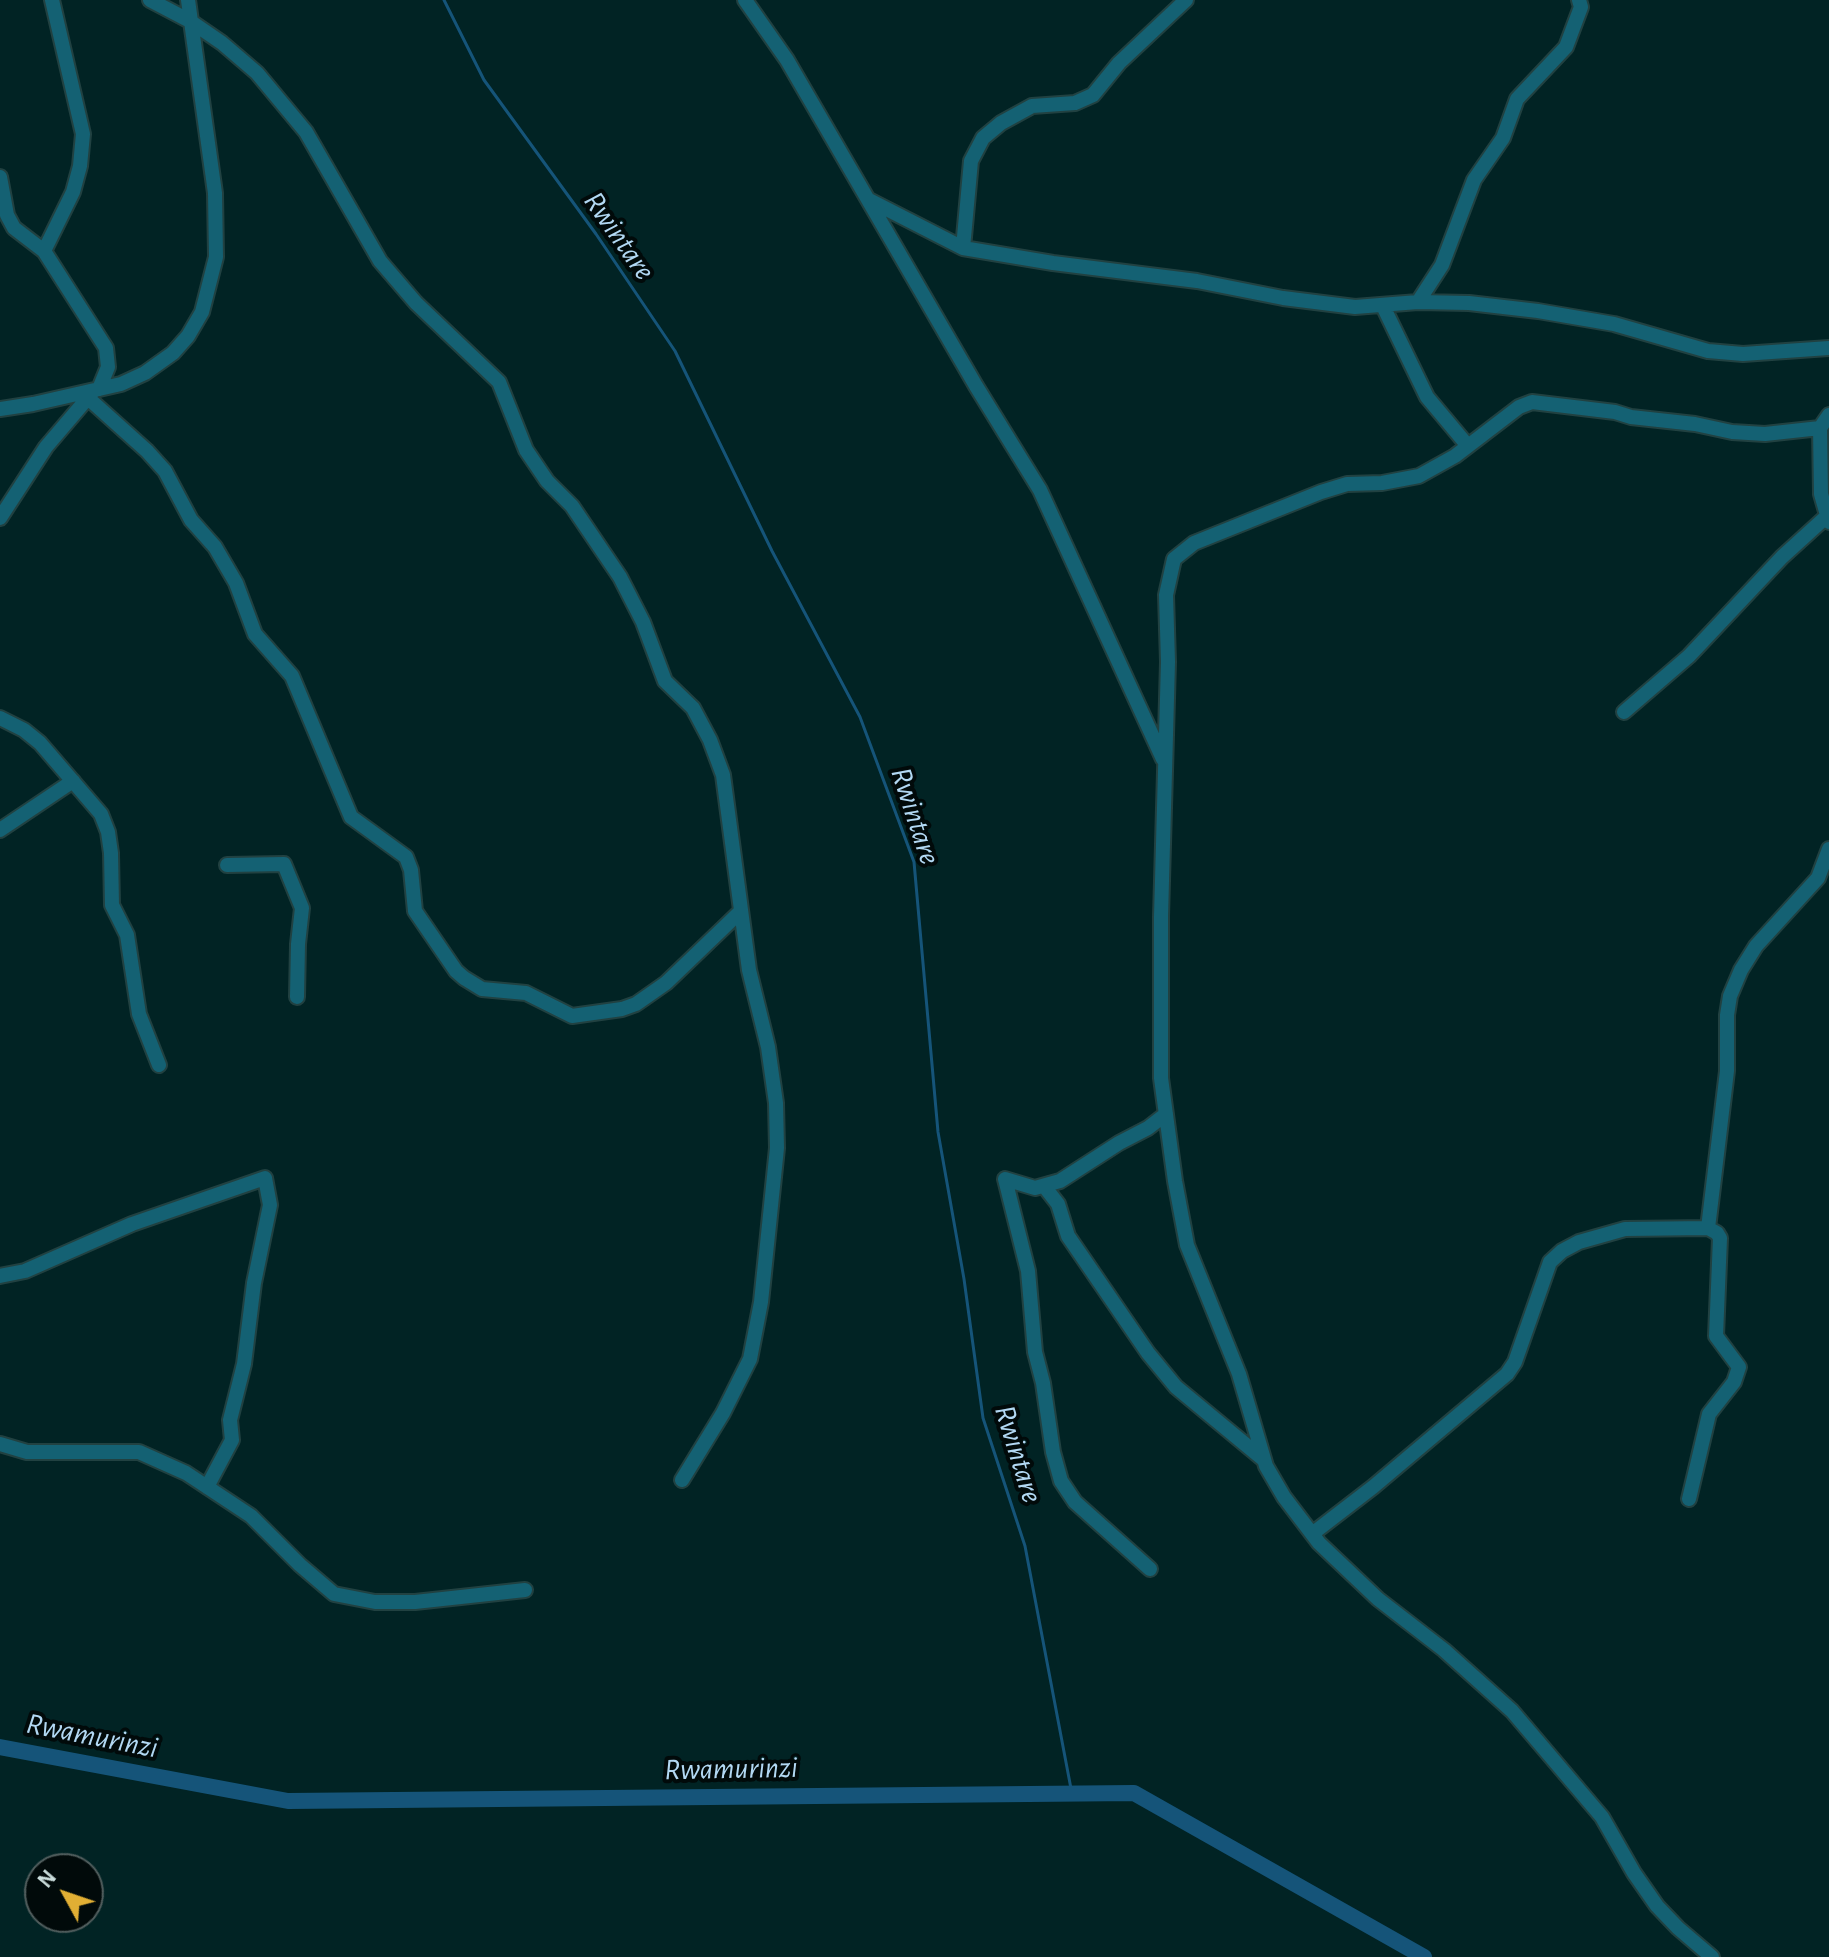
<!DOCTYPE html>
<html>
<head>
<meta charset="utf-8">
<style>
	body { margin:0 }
	#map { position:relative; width:1829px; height:1957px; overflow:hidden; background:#012324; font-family:"Alegreya Sans",sans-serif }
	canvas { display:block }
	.north { position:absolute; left:24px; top:1853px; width:80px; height:80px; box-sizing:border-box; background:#010a0a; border:2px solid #515e5e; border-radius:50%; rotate:310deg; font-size:22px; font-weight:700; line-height:32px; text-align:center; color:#cadddc }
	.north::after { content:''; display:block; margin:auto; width:28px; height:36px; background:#e1af34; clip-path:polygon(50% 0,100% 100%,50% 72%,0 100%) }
</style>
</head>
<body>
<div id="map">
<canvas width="1829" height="1957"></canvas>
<div class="north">N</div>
</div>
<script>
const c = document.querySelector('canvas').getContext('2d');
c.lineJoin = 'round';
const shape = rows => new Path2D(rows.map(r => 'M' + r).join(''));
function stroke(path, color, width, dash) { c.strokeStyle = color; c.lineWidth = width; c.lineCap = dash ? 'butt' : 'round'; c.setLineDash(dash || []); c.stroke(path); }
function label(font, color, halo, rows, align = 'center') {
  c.font = font + ' "Alegreya Sans",sans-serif'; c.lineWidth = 8; c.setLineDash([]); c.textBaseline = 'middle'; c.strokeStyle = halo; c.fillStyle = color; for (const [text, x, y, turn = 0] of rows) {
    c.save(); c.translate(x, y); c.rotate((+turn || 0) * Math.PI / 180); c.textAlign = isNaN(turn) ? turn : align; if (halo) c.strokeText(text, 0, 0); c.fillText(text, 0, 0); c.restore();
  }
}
stroke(shape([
	[444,0,484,80,596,234,675,351,772,551,860,717,914,862,938,1132,964,1279,983,1418,1025,1546,1072,1794]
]), '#155479', 3);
stroke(shape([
	[0,1747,288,1801,1134,1793,1424,1957]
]), '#155479', 16);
const minor = shape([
	[150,0,190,21,222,43,257,73,306,132,380,261,416,303,499,382,526,450,547,481,572,506,620,577,643,622,665,681,693,708,710,740,723,775,749,970,768,1047,776,1103,777,1148,761,1302,750,1359,723,1413,682,1480],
	[745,0,787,60,976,386,1040,490,1163,759],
	[0,177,7,215,14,228,44,251,106,348,108,367,99,389],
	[869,200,963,248,1053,263,1197,281,1283,298,1355,307,1418,302,1469,303,1538,311,1614,324,1708,351,1743,354,1829,348],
	[963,248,971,161,983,138,1001,123,1032,106,1075,103,1093,95,1119,63,1186,0],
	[44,251,73,192,80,166,83,134,52,0],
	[1418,302,1442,265,1474,180,1503,138,1517,99,1566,47,1581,7,1579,0],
	[1383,306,1427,397,1468,446],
	[88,398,147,451,165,471,191,520,215,547,236,583,255,634,292,676,351,817,406,857,411,870,415,911,456,971,464,978,482,989,526,993,572,1016,622,1009,636,1004,666,983,741,911],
	[0,409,33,404,121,384,145,373,173,353,188,336,202,312,216,257,215,193,188,0],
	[1829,415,1820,428,1821,494,1829,522],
	[0,518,46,447,92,393],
	[1624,712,1689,656,1782,557,1826,517],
	[0,718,24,730,40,743,101,814,108,832,111,853,112,905,127,935,139,1014,159,1065],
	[0,830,73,781],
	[227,865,284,864,302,908,298,944,297,997],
	[1044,1186,1058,1204,1068,1236,1148,1353,1176,1387,1263,1459],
	[1708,1228,1727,1071,1727,1015,1730,996,1741,970,1756,946,1818,878,1829,849],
	[0,1276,25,1271,132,1224,265,1178,270,1205,254,1283,244,1364,230,1420,232,1440,207,1487],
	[0,1444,27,1452,139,1452,186,1473,251,1516,300,1565,334,1594,375,1602,415,1602,525,1590],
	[1312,1534,1373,1487,1507,1374,1515,1362,1550,1262,1562,1251,1579,1242,1625,1229,1708,1228,1717,1233,1720,1238,1716,1336,1739,1367,1734,1382,1709,1414,1689,1499],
	[1150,1569,1075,1502,1061,1481,1053,1452,1043,1383,1035,1352,1028,1271,1005,1179,1035,1188,1060,1181,1119,1143,1148,1128,1166,1114],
	[1712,1957,1678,1928,1657,1906,1634,1873,1602,1817,1512,1711,1444,1650,1378,1599,1319,1543,1284,1497,1266,1466,1239,1374,1187,1245,1175,1181,1161,1078,1161,917,1168,662,1166,595,1174,559,1194,543,1321,492,1347,484,1382,483,1419,476,1455,456,1519,407,1532,402,1615,412,1631,417,1695,424,1732,432,1765,434,1820,428]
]);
stroke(minor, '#214141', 18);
stroke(minor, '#146173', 14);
label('italic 30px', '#b2d8f3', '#010a0a', [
	["Rwintare",619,236,55],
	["Rwintare",915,816,72],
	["Rwintare",1018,1454,73],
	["Rwamurinzi",92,1736,11],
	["Rwamurinzi",731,1769,-1]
]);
</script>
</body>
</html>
